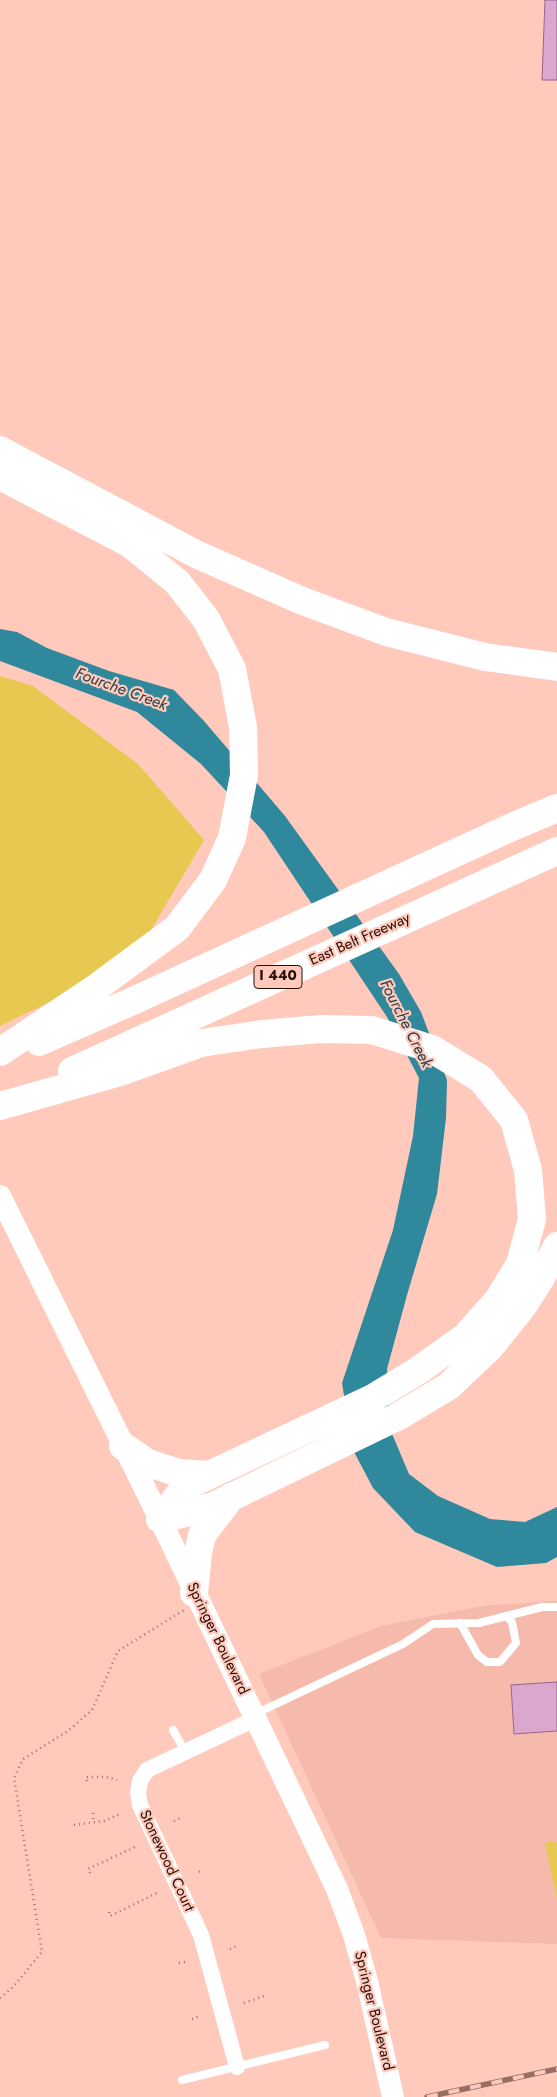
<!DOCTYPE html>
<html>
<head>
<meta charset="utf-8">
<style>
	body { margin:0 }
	canvas { display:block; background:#ffc9bc }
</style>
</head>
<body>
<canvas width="557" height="2097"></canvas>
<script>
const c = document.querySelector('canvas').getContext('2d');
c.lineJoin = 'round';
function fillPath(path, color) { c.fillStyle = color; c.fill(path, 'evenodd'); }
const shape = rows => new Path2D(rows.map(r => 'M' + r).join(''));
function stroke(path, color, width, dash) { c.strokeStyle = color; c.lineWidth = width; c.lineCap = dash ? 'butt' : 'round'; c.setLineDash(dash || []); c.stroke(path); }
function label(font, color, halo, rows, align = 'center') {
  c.font = font + ' Jost,sans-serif'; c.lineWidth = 4.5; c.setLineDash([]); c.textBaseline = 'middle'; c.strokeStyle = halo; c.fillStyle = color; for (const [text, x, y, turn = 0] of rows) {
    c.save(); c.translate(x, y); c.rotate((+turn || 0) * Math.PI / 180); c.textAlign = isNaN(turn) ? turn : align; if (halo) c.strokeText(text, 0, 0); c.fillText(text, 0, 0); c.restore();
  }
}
fillPath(shape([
	[557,1601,557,1944,381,1938,259,1674,381,1626,482,1606]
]), '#f5baac');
fillPath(shape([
	[0,676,33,686,138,764,204,840,144,942,66,994,0,1026],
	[557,1841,557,1899,545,1843]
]), '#e7c850');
fillPath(shape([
	[0,629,17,632,47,648,109,671,174,690,204,721,285,816,399,974,421,1012,447,1080,446,1118,437,1194,407,1295,387,1369,390,1429,409,1474,438,1496,490,1519,525,1522,557,1507,557,1557,546,1563,497,1567,415,1532,373,1488,353,1450,342,1383,393,1230,413,1136,419,1078,387,1017,264,832,201,764,137,712,0,661]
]), '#2f889b');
const building = shape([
	[545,0,557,0,557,80,542,80,545,0],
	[557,1682,557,1731,514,1734,511,1685,557,1682]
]);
fillPath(building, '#dba7cf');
stroke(building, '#95658b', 1);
stroke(shape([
	[87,1781,86,1777,106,1777,117,1780],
	[93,1813,93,1822],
	[174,1821,180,1818],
	[74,1825,104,1821,120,1814],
	[199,1872,203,1870],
	[90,1873,88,1869,135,1847],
	[109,1912,110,1916,157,1893],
	[230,1949,239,1945],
	[179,1963,185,1962],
	[0,1998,12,1988,42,1952,14,1778,23,1759,68,1731,92,1710,118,1651,184,1610],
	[244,2003,264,1996],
	[192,2019,200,2016]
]), '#9d756b', 2.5, [1, 4]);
stroke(shape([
	[460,1623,478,1655,487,1662,500,1662,516,1643,512,1622,506,1616],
	[255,1714,403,1644,433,1624,479,1623,542,1607,557,1607],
	[173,1730,186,1753],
	[182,2080,325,2045]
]), '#fff', 8);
stroke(shape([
	[237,2067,201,1935,140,1805,138,1793,140,1781,147,1770,255,1719]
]), '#fff', 16);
stroke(shape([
	[0,1196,160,1519,337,1889,354,1935,367,1981,393,2097]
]), '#fff', 22);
stroke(shape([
	[0,450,196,554,300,600,386,632,485,657,557,667],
	[0,476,129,543,177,582,206,619,232,669,243,727,244,775,232,838,213,880,177,928,93,990,0,1052],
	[39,1042,135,1000,512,827,557,808],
	[72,1071,557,851],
	[0,1106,120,1072,201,1043,262,1034,321,1029,372,1030,432,1049,481,1079,514,1120,528,1170,532,1219,520,1264,498,1300,465,1337,419,1370,373,1398,186,1486,160,1519],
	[123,1446,148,1463,179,1473,209,1475],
	[160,1519,211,1507,399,1416,449,1386,491,1346,523,1306,541,1278,557,1246],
	[194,1593,198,1553,202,1535,231,1497]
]), '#fff', 28);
const rail = shape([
	[427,2097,557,2069]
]);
stroke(rail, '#966f65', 5.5);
stroke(rail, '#ffc9bc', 4, [11]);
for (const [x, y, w] of [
	[278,977,48]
]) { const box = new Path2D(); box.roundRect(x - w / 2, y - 11.5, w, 23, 4); c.fillStyle = '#ffc9bc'; c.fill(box); stroke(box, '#260f09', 1); }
label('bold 14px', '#260f09', null, [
	["I 440",278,977]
]);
label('15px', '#260f09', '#ffc9bc', [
	["East Belt Freeway",360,940,-24],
	["Springer Boulevard",217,1639,64],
	["Stonewood Court",166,1861,65],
	["Springer Boulevard",373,2011,76]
]);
label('italic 16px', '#264248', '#ffc9bc', [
	["Fourche Creek",121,690,20],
	["Fourche Creek",405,1024,63]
]);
</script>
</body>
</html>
